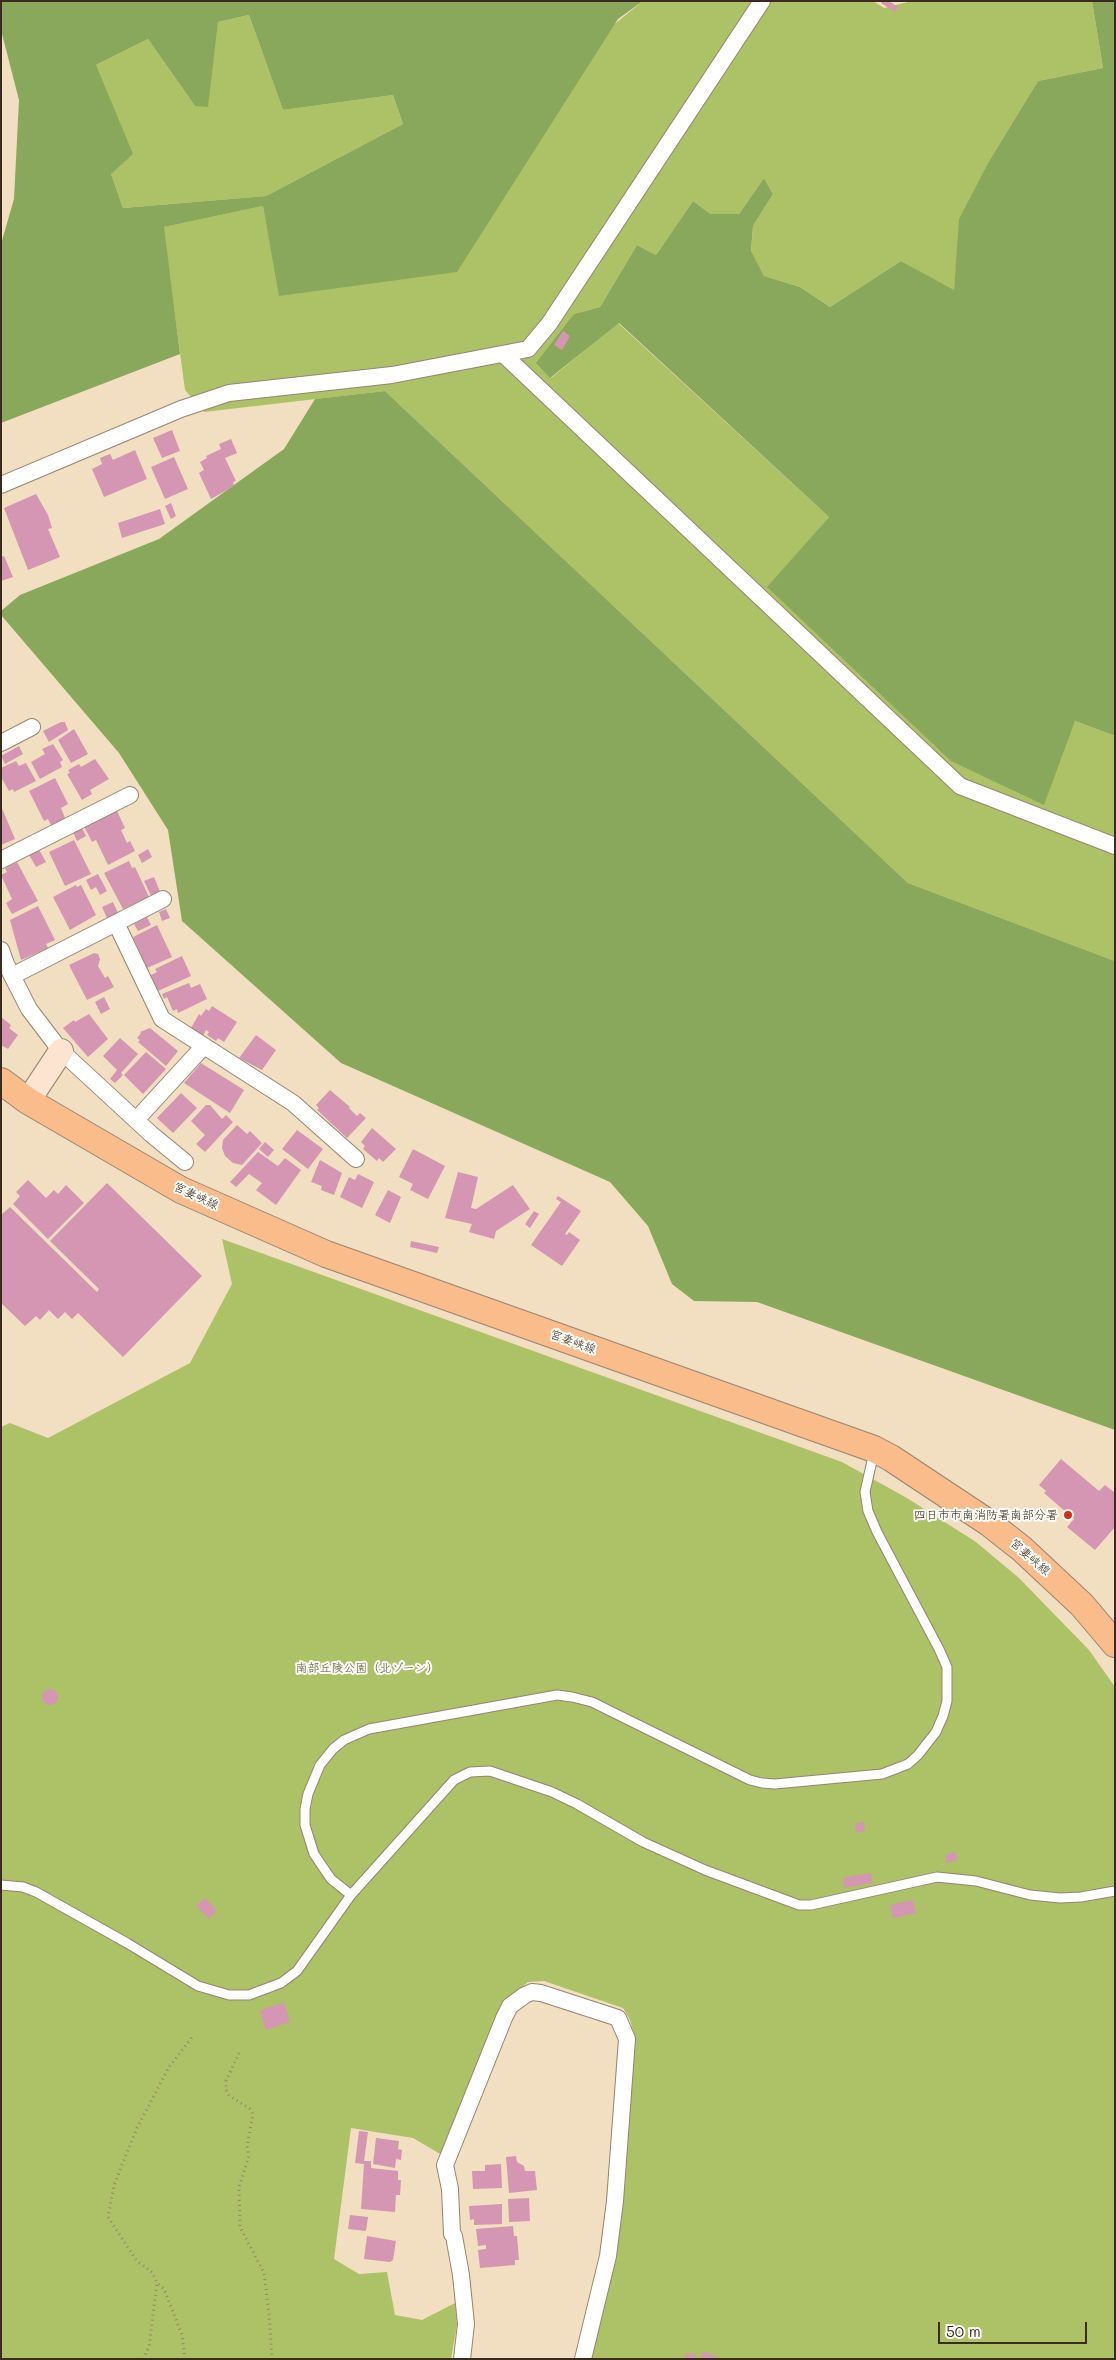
<!DOCTYPE html>
<html>
<head>
<meta charset="utf-8">
<style>
	body { margin:0 }
	#map { position:relative; width:1116px; height:2360px; overflow:hidden; background:#f2dfc1; font-family:Mali,sans-serif }
	canvas { display:block }
	.frame { position:absolute; inset:0; border:2px solid #3b2a1e; pointer-events:none }
	.scale { position:absolute; left:938px; top:2322px; width:149px; height:22px; box-sizing:border-box; border:2px solid #3b2a1e; border-top:0; padding-left:6px; font-size:15px; line-height:18px; white-space:nowrap; color:#3b2a1e; -webkit-text-stroke:4px #fdfcf7; paint-order:stroke }
</style>
</head>
<body>
<div id="map">
<canvas width="1116" height="2360"></canvas>
<div class="frame"></div>
<div class="scale">50 m</div>
</div>
<script>
const c = document.querySelector('canvas').getContext('2d');
c.lineJoin = 'round';
function fillPath(path, color) { c.fillStyle = color; c.fill(path, 'evenodd'); }
const shape = rows => new Path2D(rows.map(r => 'M' + r).join(''));
function stroke(path, color, width, dash) { c.strokeStyle = color; c.lineWidth = width; c.lineCap = dash ? 'butt' : 'round'; c.setLineDash(dash || []); c.stroke(path); }
function label(font, color, halo, rows, align = 'center') {
  c.font = font + ' Mali,"Klee One",sans-serif'; c.lineWidth = 4; c.setLineDash([]); c.textBaseline = 'middle'; c.strokeStyle = halo; c.fillStyle = color; for (const [text, x, y, turn = 0] of rows) {
    c.save(); c.translate(x, y); c.rotate((+turn || 0) * Math.PI / 180); c.textAlign = isNaN(turn) ? turn : align; if (halo) c.strokeText(text, 0, 0); c.fillText(text, 0, 0); c.restore();
  }
}
fillPath(shape([
	[643,1,873,1,884,8,912,1,1092,1,1103,68,1038,81,989,161,960,219,954,291,901,261,830,307,800,287,764,276,751,252,753,226,773,194,764,178,739,214,709,214,693,201,656,255,637,245,600,307,574,314,551,378,618,323,829,517,768,587,1075,721,1115,736,1115,961,908,883,385,391,204,412,185,390,163,227,263,206,280,296],
	[249,15,283,110,393,95,403,124,266,196,123,208,111,174,96,65,148,39,195,106,218,22],
	[222,1239,842,1462,907,1498,976,1542,1019,1578,1089,1650,1115,1687,1115,2359,591,2359,616,2257,634,2034,630,2020,623,2008,544,1981,528,1982,501,2004,442,2155,413,2138,351,2128,334,2259,359,2274,387,2272,395,2315,422,2320,455,2303,457,2325,451,2359,1,2359,1,1427,10,1423,48,1438,190,1363,232,1284]
]), '#adc266');
fillPath(shape([
	[1,1,643,1,618,19,457,272,279,296,263,206,164,227,180,354,1,423,1,244,14,199,19,100,1,30],
	[249,15,283,110,393,95,403,124,266,196,123,208,111,174,133,154,96,65,148,39,195,106,208,107,218,22],
	[1092,1,1115,1,1115,736,1075,721,1044,805,951,761,767,587,829,517,619,323,550,378,536,363,574,314,600,307,637,245,656,255,693,201,710,214,739,214,764,178,773,194,753,226,751,251,764,276,800,287,830,307,901,261,954,290,959,219,989,161,1038,81,1103,68],
	[385,391,908,883,1115,961,1115,1430,757,1302,694,1301,672,1284,648,1226,610,1182,341,1063,182,921,168,830,119,753,1,615,1,611,20,595,159,539,284,449,315,399]
]), '#8aa85b');
fillPath(shape([
	[882,1,889,1,898,7,895,12,881,3],
	[563,331,570,336,562,350,554,345],
	[172,430,180,451,162,458,153,438],
	[231,439,237,453,225,458,236,481,233,482,234,486,211,499,199,473,204,470,200,462,207,458,206,456,221,449,219,444],
	[135,450,147,479,104,497,92,469,102,464,100,458,110,454,113,460],
	[174,457,188,489,165,499,151,467],
	[36,494,48,515,52,528,48,529,60,557,28,570,4,508],
	[171,503,176,516,171,519,165,506],
	[160,509,165,524,122,538,118,523],
	[4,556,13,577,1,581,1,557],
	[61,722,65,722,68,730,49,742,43,731],
	[74,729,88,754,71,763,58,740],
	[53,744,63,760,60,762,62,767,40,779,31,762,45,754,42,749],
	[19,746,23,754,5,764,1,756],
	[95,759,109,779,90,790,92,794,82,800,67,774,70,773,68,770,79,764,81,767],
	[16,761,19,766,26,763,36,781,14,792,13,789,9,791,1,777,1,768],
	[55,778,68,804,61,808,65,818,51,825,48,819,44,821,29,791],
	[1,806,15,839,1,845],
	[116,809,125,828,121,830,127,843,130,841,135,851,108,865,96,840,92,842,84,826],
	[81,826,86,836,77,841,72,830],
	[74,840,91,874,65,886,49,852],
	[38,848,46,862,36,867,28,853],
	[148,849,152,857,142,863,138,855],
	[129,861,132,868,135,867,149,897,123,909,104,873],
	[17,862,38,901,12,914,6,903,12,899,1,875,7,872,5,868],
	[98,874,107,891,100,895,96,887,91,890,86,880],
	[154,877,161,894,152,898,144,881],
	[76,885,77,887,81,885,96,915,70,930,53,897],
	[113,902,119,915,108,920,102,907],
	[38,906,55,940,46,944,48,948,21,960,10,920],
	[166,909,170,918,162,921,159,912],
	[147,917,151,925,138,931,134,924],
	[157,925,172,957,147,968,133,937],
	[94,953,98,954,100,959,98,966,105,978,108,976,114,987,87,1000,69,965],
	[182,956,191,976,158,991,151,975,157,972,155,969],
	[189,983,191,988,200,984,207,999,178,1013,177,1009,173,1011,167,997,164,999,162,994],
	[104,997,110,1009,101,1014,95,1002],
	[212,1006,237,1022,224,1042,218,1038,216,1041,207,1035,209,1032,206,1030,203,1036,191,1028,199,1014,201,1016,206,1009,209,1011],
	[89,1014,108,1039,88,1057,63,1028,74,1020,75,1022],
	[1,1017,11,1025,9,1028,18,1035,8,1049,1,1045],
	[150,1028,178,1051,166,1066,138,1042,140,1040,137,1038,141,1033,140,1032],
	[256,1035,276,1050,262,1070,239,1058],
	[120,1038,138,1054,121,1073,123,1075,115,1083,110,1079,117,1070,103,1056],
	[146,1052,166,1069,143,1094,124,1075],
	[201,1063,244,1090,230,1113,184,1083],
	[330,1090,350,1107,349,1108,357,1116,360,1113,366,1118,347,1138,317,1110,319,1108,316,1105],
	[181,1093,197,1108,173,1133,157,1118],
	[206,1105,210,1105,222,1119,226,1115,233,1122,205,1152,196,1144,205,1135,191,1121],
	[237,1125,247,1134,250,1131,262,1143,242,1165,233,1163,225,1156,222,1148,223,1140],
	[372,1128,396,1149,383,1162,379,1158,377,1161,363,1149,365,1146,361,1142],
	[297,1130,323,1149,308,1169,282,1149],
	[265,1142,274,1150,268,1157,259,1149],
	[413,1149,445,1166,428,1199,410,1190,413,1184,399,1177],
	[258,1152,278,1166,285,1158,301,1170,276,1205,256,1190,262,1183,249,1174,236,1187,230,1182],
	[320,1160,342,1173,334,1195,321,1190,322,1186,311,1182],
	[458,1172,478,1177,471,1208,476,1209,513,1185,530,1209,496,1231,494,1239,469,1232,472,1224,445,1218],
	[358,1174,374,1182,362,1208,340,1197,349,1177,355,1180],
	[28,1180,46,1198,54,1190,58,1194,66,1185,84,1203,48,1239,13,1204,20,1196,16,1192],
	[107,1183,202,1276,123,1357,78,1313,72,1319,65,1312,58,1319,49,1310,40,1320,36,1316,25,1326,1,1303,1,1215,10,1207,97,1292,99,1289,50,1241],
	[388,1190,401,1197,390,1223,375,1215],
	[558,1196,581,1211,565,1234,567,1235,569,1232,580,1240,562,1266,531,1245,561,1202,556,1199],
	[534,1211,539,1214,530,1228,525,1224],
	[411,1241,439,1247,437,1253,410,1247],
	[1061,1459,1099,1491,1105,1485,1115,1493,1115,1527,1095,1550,1067,1527,1074,1519,1044,1493,1046,1491,1039,1485],
	'42 1697a8 8 0 1 1 16 0a8 8 0 1 1-16 0Z',
	[864,1822,865,1831,856,1833,855,1824],
	[956,1852,957,1860,947,1863,945,1855],
	[871,1873,872,1883,844,1888,843,1878],
	[205,1898,217,1910,209,1919,196,1906],
	[913,1900,916,1913,893,1918,890,1905],
	[284,2003,290,2022,266,2030,260,2010],
	[359,2131,368,2132,364,2161,371,2161,371,2168,398,2171,398,2180,401,2180,400,2195,396,2195,395,2212,361,2209,364,2164,355,2163],
	[376,2138,399,2141,398,2149,402,2150,401,2160,396,2159,395,2168,373,2164],
	[516,2156,517,2162,524,2166,525,2171,535,2171,537,2190,509,2193,506,2157],
	[501,2164,502,2188,473,2189,472,2171,485,2171,485,2165],
	[529,2198,530,2221,509,2222,508,2199],
	[502,2204,502,2224,474,2225,474,2219,470,2220,469,2206],
	[350,2215,368,2217,366,2231,348,2229],
	[513,2226,514,2236,517,2236,519,2260,515,2260,515,2265,480,2268,478,2250,486,2249,486,2245,478,2246,476,2229],
	[367,2236,396,2241,393,2260,390,2262,364,2259],
	[704,2351,721,2359,700,2359],
	[686,2353,696,2354,696,2359,685,2359]
]), '#d496b2');
const lane = shape([
	[1,1885,23,1887,36,1892,127,1943,198,1986,229,1995,249,1995,281,1983,297,1971,351,1895,454,1780,470,1772,490,1771,552,1792,577,1804,643,1842,705,1870,799,1905,811,1905,937,1877,976,1881,1030,1895,1060,1898,1081,1897,1115,1891],
	[351,1895,331,1879,314,1854,305,1825,305,1809,308,1794,320,1765,333,1749,344,1740,369,1729,557,1695,572,1697,592,1702,750,1780,762,1783,775,1784,882,1774,908,1764,918,1755,936,1732,943,1716,947,1701,947,1667,939,1649,877,1532,868,1511,865,1492,874,1452]
]);
const street = shape([
	[503,354,960,786,1115,846],
	[1,485,181,409,229,393,392,375,528,349,549,324,762,1],
	[1,743,32,727],
	[1,860,130,795],
	[116,923,162,1019,293,1103,356,1159],
	[1,950,6,964,29,1009,61,1051,151,1134,185,1162],
	[12,976,163,899],
	[136,1120,203,1047],
	[462,2359,466,2324,461,2275,454,2236,452,2234,450,2189,445,2165,504,2018,510,2006,525,1995,532,1992,541,1993,618,2018,627,2039,615,2201,608,2256,583,2359]
]);
const secondary = shape([
	[28,1101,61,1051]
]);
const primary = shape([
	[1,1081,28,1101,181,1190,326,1254,874,1449,891,1458,989,1523,1022,1549,1082,1605,1115,1644]
]);
stroke(lane, '#968470', 11);
stroke(street, '#968470', 18);
stroke(secondary, '#968470', 26);
stroke(primary, '#968470', 28);
stroke(shape([
	[239,2053,226,2081,226,2090,229,2095,250,2109,253,2114,247,2146,249,2156,239,2187,240,2227,264,2273,269,2314,272,2359],
	[143,2359,149,2347,157,2283],
	[185,2359,182,2335,164,2289,157,2283,152,2272,136,2260,108,2217,114,2185,137,2128,169,2067,193,2036]
]), '#968470', 3, [1, 4]);
stroke(lane, '#fff', 9);
stroke(street, '#fff', 16);
stroke(secondary, '#fde4d1', 24);
stroke(primary, '#fabc8b', 26);
for (const [x, y, r, color] of [
	[1068,1515,5,"#c8321e"]
]) { const dot = new Path2D(); dot.arc(x, y, r, 0, 2 * Math.PI); c.fillStyle = color; c.fill(dot); stroke(dot, '#fdfcf7', 2); }
label('12px', '#3b2a1e', '#fdfcf7', [
	["宮妻峡線",196,1196,25],
	["宮妻峡線",573,1342,20],
	["宮妻峡線",1030,1557,41]
]);
label('12px', '#3b2a1e', '#fdfcf7', [
	["四日市市南消防署南部分署",1058,1515]
], 'right');
label('12px', '#5d5834', '#fdfcf7', [
	["南部丘陵公園（北ゾーン）",367,1668]
]);
</script>
</body>
</html>
